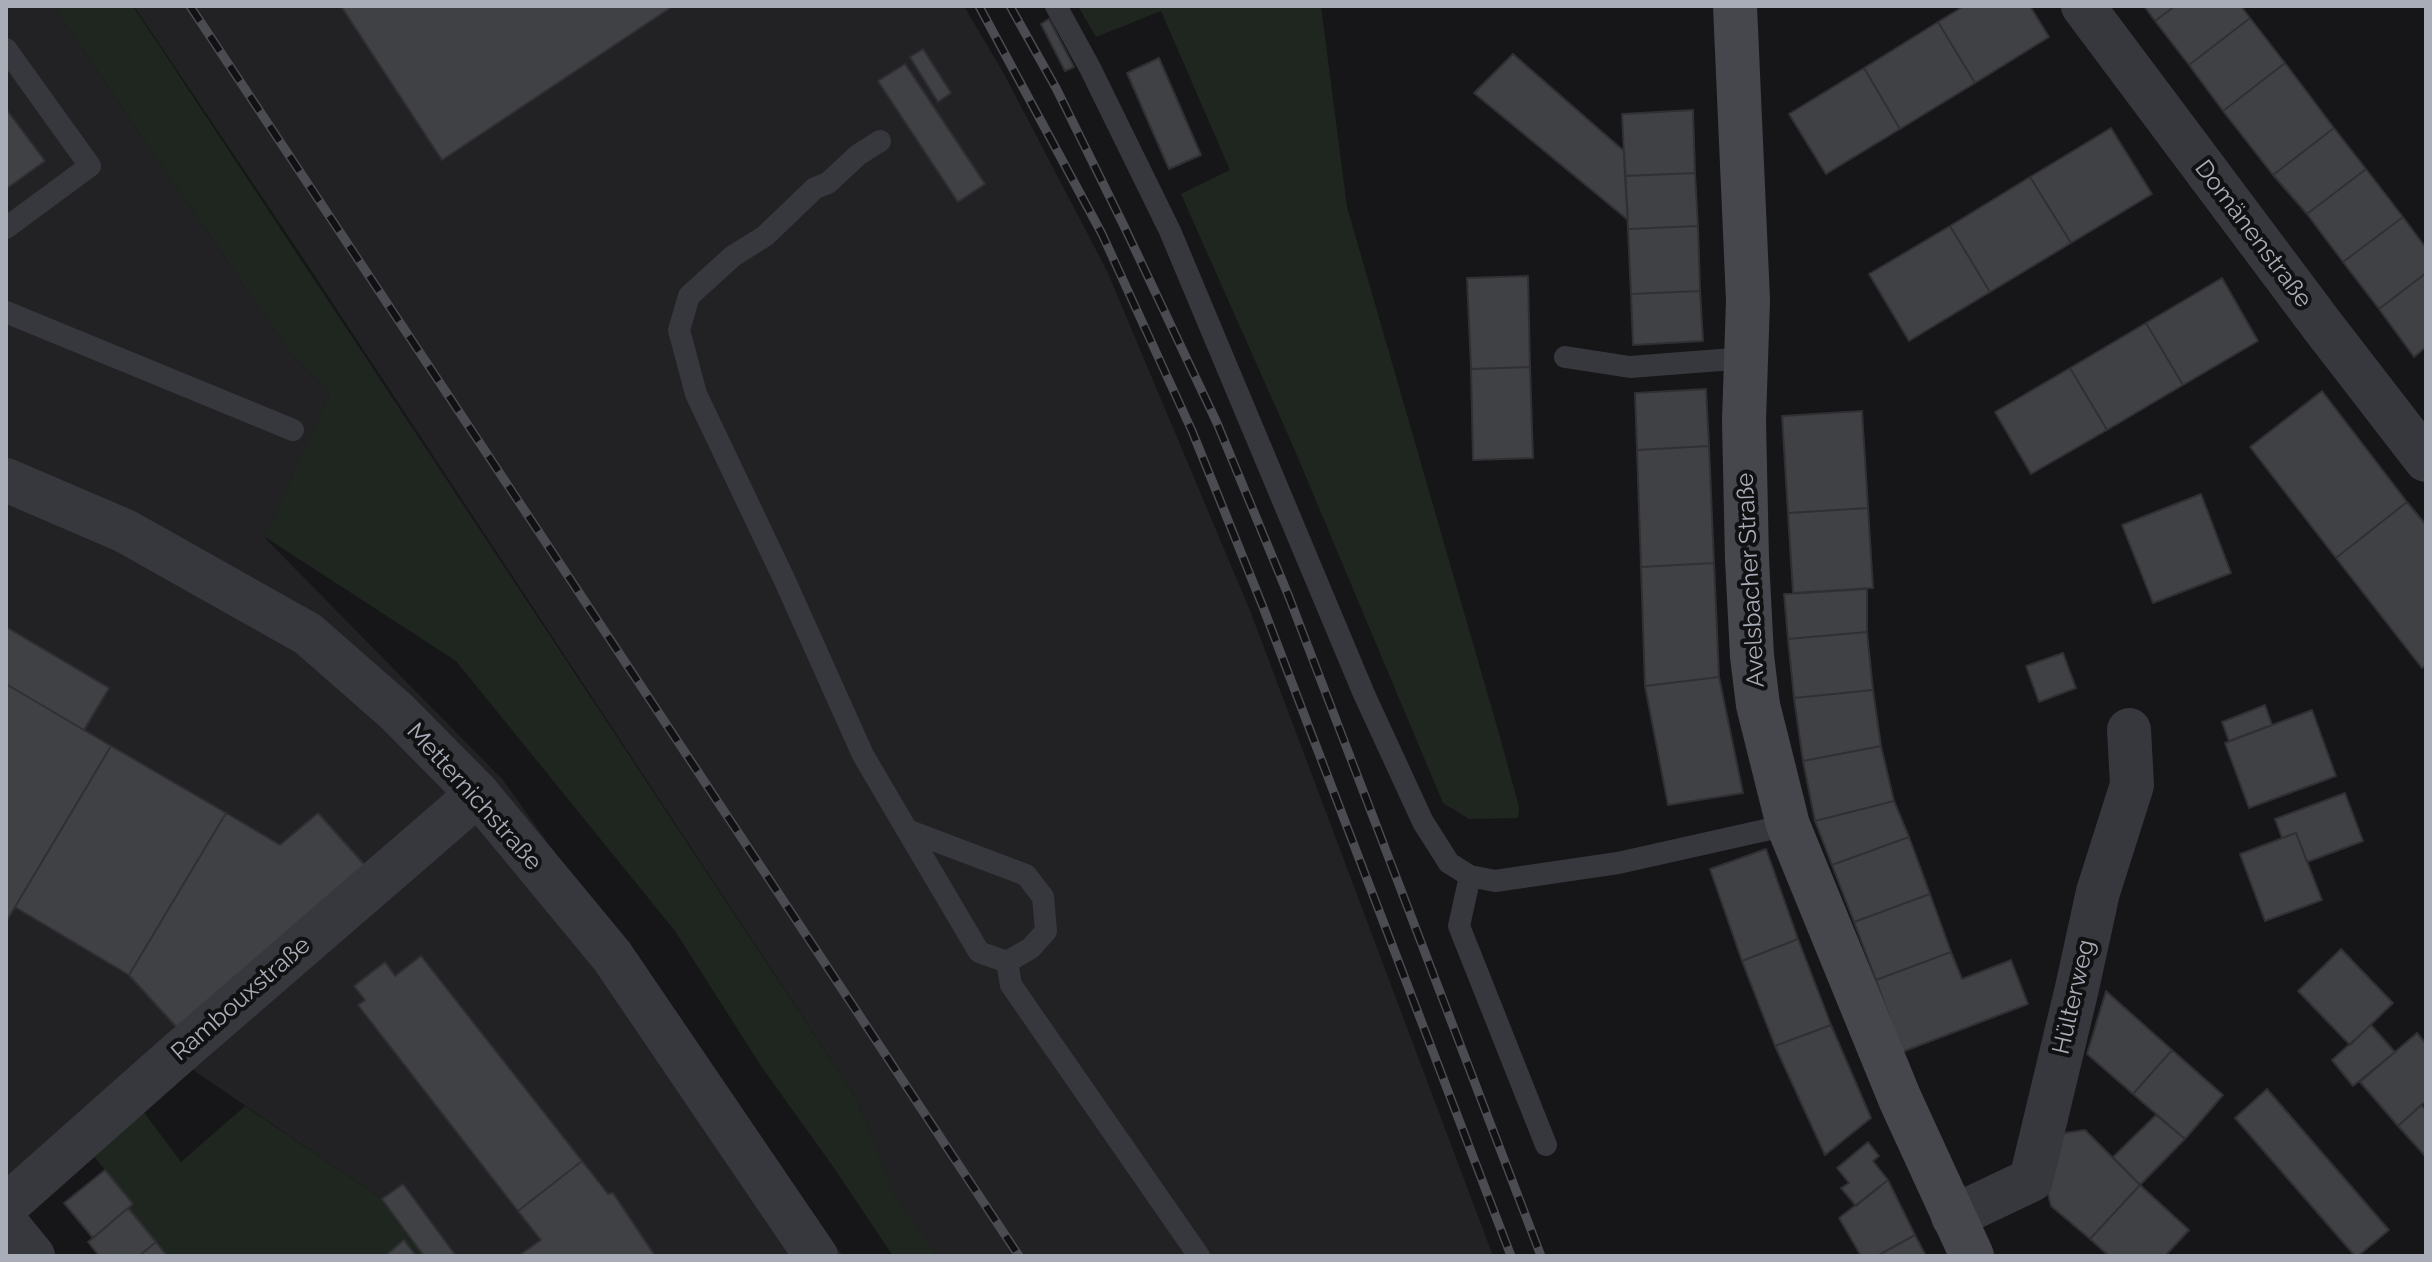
<!DOCTYPE html>
<html>
<head>
<meta charset="utf-8">
<style>
	body { margin:0 }
	#map { position:relative; width:2432px; height:1262px; overflow:hidden; background:#161618; font-family:Raleway,sans-serif }
	canvas { display:block }
	.frame { position:absolute; inset:0; border:8px solid #a8adb8; pointer-events:none }
</style>
</head>
<body>
<div id="map">
<canvas width="2432" height="1262"></canvas>
<div class="frame"></div>
</div>
<script>
const c = document.querySelector('canvas').getContext('2d');
c.lineJoin = 'round';
function fillPath(path, color) { c.fillStyle = color; c.fill(path, 'evenodd'); }
const shape = rows => new Path2D(rows.map(r => 'M' + r).join(''));
function stroke(path, color, width, dash) { c.strokeStyle = color; c.lineWidth = width; c.lineCap = dash ? 'butt' : 'round'; c.setLineDash(dash || []); c.stroke(path); }
function label(font, color, halo, rows, align = 'center') {
  c.font = font + ' Raleway,sans-serif'; c.lineWidth = 8; c.setLineDash([]); c.textBaseline = 'middle'; c.strokeStyle = halo; c.fillStyle = color; for (const [text, x, y, turn = 0] of rows) {
    c.save(); c.translate(x, y); c.rotate((+turn || 0) * Math.PI / 180); c.textAlign = isNaN(turn) ? turn : align; if (halo) c.strokeText(text, 0, 0); c.fillText(text, 0, 0); c.restore();
  }
}
fillPath(shape([
	[6,6,53,6,291,354,330,392,265,538,503,780,843,1256,424,1256,382,1199,174,1057,6,1206],
	[134,6,964,6,1004,74,1107,271,1251,613,1493,1256,938,1256,894,1196,858,1101,295,246]
]), '#222225');
fillPath(shape([
	[53,6,133,6,858,1101,894,1195,938,1256,893,1256,834,1168,761,1066,675,931,456,661,265,537,330,392,291,354],
	[1078,6,1321,6,1347,207,1498,730,1519,807,1518,818,1469,819,1443,803,1293,446,1181,194,1230,170,1161,11,1096,37],
	[245,1106,382,1199,424,1256,167,1256,128,1208,133,1204,92,1154,143,1111,181,1162]
]), '#1e261f');
const building = shape([
	[341,6,673,6,442,160,341,6],
	[1964,6,2030,6,2049,37,1975,83,1938,22,1964,6],
	[2144,6,2175,6,2155,21,2144,6],
	[2175,6,2241,6,2250,18,2189,65,2155,21,2175,6],
	[2250,18,2285,63,2223,111,2189,65,2250,18],
	[1049,19,1074,67,1065,71,1041,24,1049,19],
	[1938,22,1975,83,1900,129,1864,68,1938,22],
	[923,49,951,93,938,102,910,57,923,49],
	[1513,54,1624,151,1628,220,1474,93,1513,54],
	[1159,58,1201,155,1169,169,1127,73,1159,58],
	[2285,63,2334,128,2273,175,2223,111,2285,63],
	[905,64,985,184,958,202,878,81,905,64],
	[1864,68,1900,129,1826,174,1789,114,1864,68],
	[6,109,45,161,6,189,6,109],
	[1693,110,1695,173,1625,176,1622,114,1693,110],
	[2111,128,2152,194,2071,243,2030,177,2111,128],
	[2334,128,2366,169,2307,214,2273,175,2334,128],
	[2366,169,2403,217,2343,262,2307,214,2366,169],
	[1695,173,1698,226,1628,229,1625,176,1695,173],
	[2030,177,2071,243,1990,292,1950,226,2030,177],
	[2403,217,2426,248,2426,273,2379,309,2343,262,2403,217],
	[1698,226,1700,291,1631,294,1628,229,1698,226],
	[1950,226,1990,292,1909,341,1869,274,1950,226],
	[2426,273,2426,347,2414,357,2379,309,2426,273],
	[1528,276,1530,367,1471,369,1467,278,1528,276],
	[2222,278,2258,341,2183,385,2146,323,2222,278],
	[1700,291,1703,341,1633,345,1631,294,1700,291],
	[2146,323,2183,385,2107,430,2070,368,2146,323],
	[1530,367,1533,458,1473,460,1471,369,1530,367],
	[2070,368,2107,430,2031,474,1995,412,2070,368],
	[1706,389,1709,446,1637,450,1635,393,1706,389],
	[2322,391,2407,502,2336,558,2250,447,2322,391],
	[1862,411,1868,508,1788,513,1782,416,1862,411],
	[1709,446,1714,563,1641,567,1637,450,1709,446],
	[2201,494,2231,573,2153,603,2122,525,2201,494],
	[2407,502,2426,525,2426,665,2422,668,2336,558,2407,502],
	[1868,508,1873,588,1793,593,1788,513,1868,508],
	[1714,563,1719,677,1645,686,1641,567,1714,563],
	[1867,589,1867,632,1788,639,1784,594,1867,589],
	[6,627,109,688,84,730,6,684,6,627],
	[1867,632,1873,690,1794,698,1788,639,1867,632],
	[2063,653,2076,688,2039,702,2026,666,2063,653],
	[1719,677,1743,793,1668,805,1645,686,1719,677],
	[6,684,111,746,6,922,6,684],
	[1873,690,1881,746,1803,761,1794,698,1873,690],
	[2265,705,2272,725,2229,741,2222,722,2265,705],
	[2312,710,2336,776,2249,808,2225,743,2312,710],
	[111,746,226,813,129,975,15,907,111,746],
	[1881,746,1894,801,1815,821,1803,761,1881,746],
	[2345,793,2363,841,2307,862,2296,833,2282,838,2275,819,2345,793],
	[1894,801,1909,837,1832,865,1815,821,1894,801],
	[226,813,280,845,318,813,370,871,181,1032,129,975,226,813],
	[2296,833,2322,900,2265,921,2240,854,2296,833],
	[1909,837,1930,894,1854,922,1832,865,1909,837],
	[1766,849,1798,939,1742,961,1710,869,1766,849],
	[1930,894,1951,952,1876,980,1854,922,1930,894],
	[1798,939,1831,1025,1775,1046,1742,961,1798,939],
	[2341,949,2393,1003,2350,1045,2298,991,2341,949],
	[1951,952,1962,979,2011,960,2028,1004,1902,1052,1876,980,1951,952],
	[421,956,582,1161,518,1211,358,1005,365,1000,354,986,385,962,395,976,421,956],
	[2106,991,2172,1050,2133,1094,2087,1054,2106,991],
	[1831,1025,1871,1118,1825,1155,1775,1046,1831,1025],
	[2371,1025,2395,1052,2353,1086,2332,1060,2371,1025],
	[2417,1033,2426,1044,2426,1101,2398,1126,2360,1082,2417,1033],
	[2172,1050,2223,1095,2185,1139,2133,1094,2172,1050],
	[2267,1089,2389,1230,2358,1256,2355,1256,2235,1118,2267,1089],
	[2421,1105,2426,1110,2426,1157,2398,1126,2421,1105],
	[2156,1115,2185,1139,2140,1185,2113,1157,2156,1115],
	[2085,1130,2140,1185,2090,1239,2051,1206,2046,1187,2064,1133,2085,1130],
	[1868,1142,1879,1156,1873,1161,1888,1180,1856,1206,1841,1188,1849,1183,1837,1168,1868,1142],
	[582,1161,608,1194,613,1193,655,1256,518,1256,541,1240,518,1211,582,1161],
	[105,1170,133,1204,93,1238,64,1203,105,1170],
	[1888,1180,1915,1235,1877,1256,1861,1256,1839,1218,1888,1180],
	[403,1184,456,1256,424,1256,382,1199,403,1184],
	[2140,1185,2189,1230,2165,1256,2109,1256,2090,1239,2140,1185],
	[128,1208,156,1242,139,1256,99,1256,88,1242,128,1208],
	[1915,1235,1926,1256,1877,1256,1915,1235],
	[404,1240,416,1256,385,1256,404,1240],
	[156,1242,167,1256,139,1256,156,1242]
]);
fillPath(building, '#404145');
stroke(building, '#303034', 2);
stroke(shape([
	[1056,6,1090,68,1170,231,1364,694,1423,822,1449,863,1470,876,1495,881,1618,863,1788,825],
	[6,49,90,166,6,228],
	[880,141,858,155,828,183,815,188,765,236,733,256,689,296,679,330,696,394,785,581,863,755,907,830,979,952,1007,962,1031,948,1046,931,1043,897,1026,875,907,830],
	[6,312,293,430],
	[1565,357,1630,367,1746,358],
	[1470,876,1459,926,1546,1145],
	[1007,962,1011,985,1199,1256]
]), '#37383d', 22);
stroke(shape([
	[2083,6,2321,324,2426,460],
	[6,480,125,531,308,634,397,712,478,794,612,956,816,1256],
	[6,1206,174,1057,478,794],
	[1953,1217,2031,1180,2077,988,2098,892,2132,785,2129,730],
	[6,1223,33,1256]
]), '#37383d', 44);
stroke(shape([
	[1735,6,1748,300,1744,421,1747,559,1752,656,1758,705,1788,825,1900,1099,1972,1256]
]), '#45474d', 44);
const rail = shape([
	[190,6,1019,1256],
	[979,6,1102,234,1192,431,1263,607,1511,1256],
	[1010,6,1056,88,1124,226,1217,423,1289,597,1541,1256]
]);
stroke(rail, '#4a4c52', 9);
stroke(rail, '#111113', 6, [18]);
label('24px', '#a8adb8', '#111113', [
	["Domänenstraße",2253,234,53],
	["Avelsbacher Straße",1751,580,-93],
	["Metternichstraße",474,797,48],
	["Hülterweg",2074,997,-77],
	["Rambouxstraße",241,999,-41]
]);
</script>
</body>
</html>
